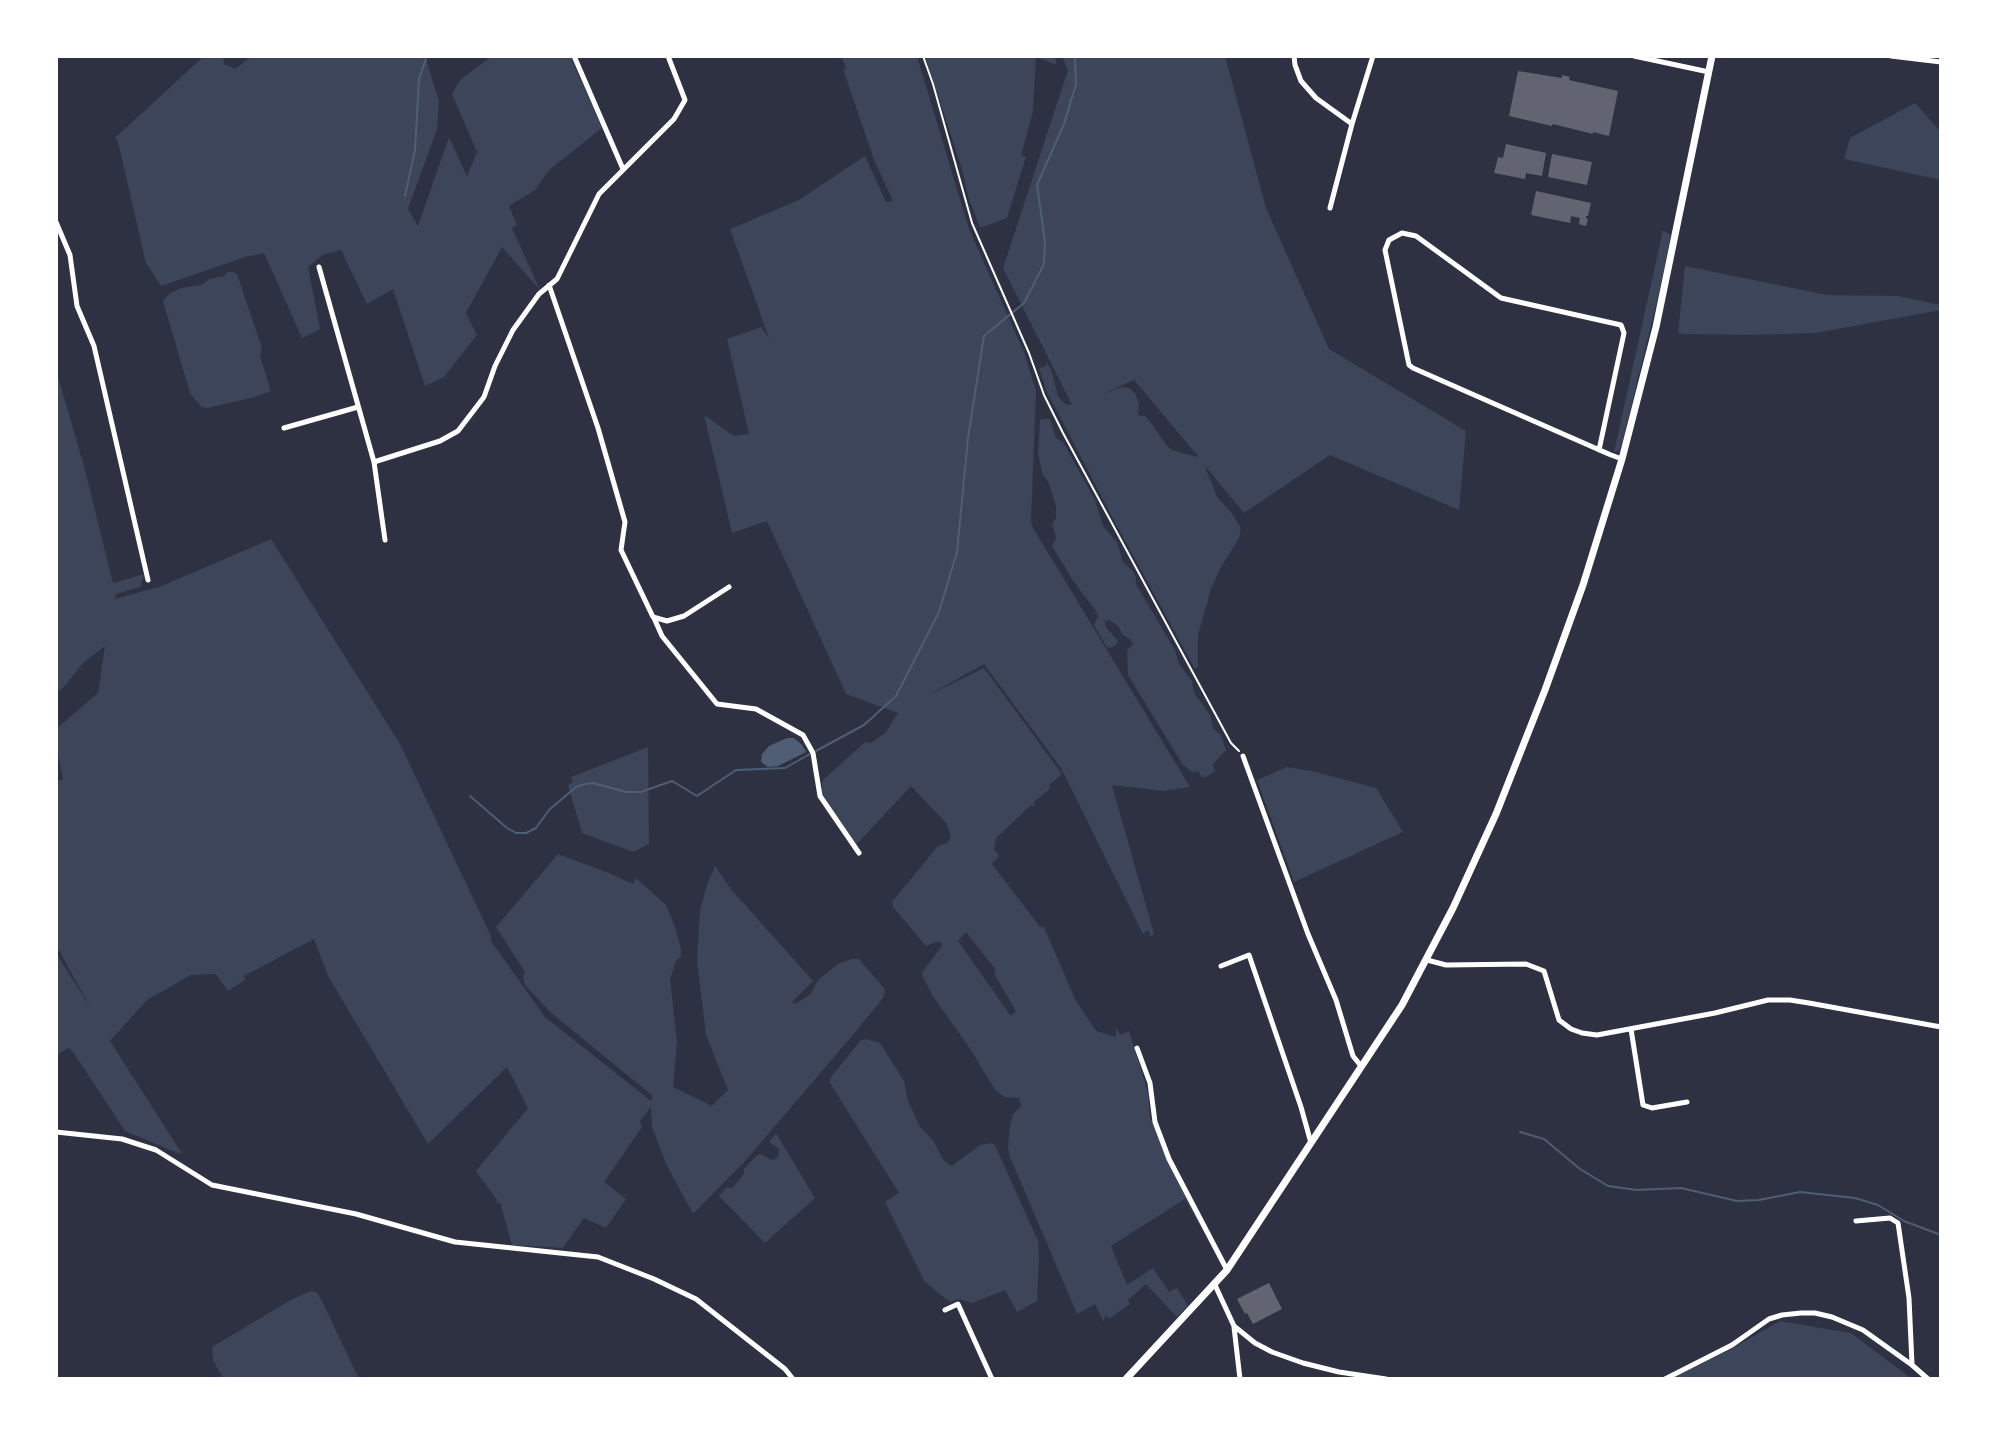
<!DOCTYPE html>
<html>
<head>
<meta charset="utf-8">
<style>
	body { margin:0 }
	#map { position:relative; width:1997px; height:1435px; overflow:hidden; background:#2d3142; font-family:"IBM Plex Serif",serif }
	canvas { display:block }
	.frame { position:absolute; inset:0; border:58px solid #fff; pointer-events:none }
</style>
</head>
<body>
<div id="map">
<canvas width="1997" height="1435"></canvas>
<div class="frame"></div>
</div>
<script>
const c = document.querySelector('canvas').getContext('2d');
c.lineJoin = 'round';
function fillPath(path, color) { c.fillStyle = color; c.fill(path, 'evenodd'); }
const shape = rows => new Path2D(rows.map(r => 'M' + r).join(''));
function stroke(path, color, width, dash) { c.strokeStyle = color; c.lineWidth = width; c.lineCap = dash ? 'butt' : 'round'; c.setLineDash(dash || []); c.stroke(path); }
fillPath(shape([
	[204,56,223,56,224,64,235,69,252,56,425,56,439,101,437,129,408,209,418,226,449,137,467,176,477,152,452,94,461,79,492,56,570,56,602,128,549,170,535,190,509,206,517,225,512,228,540,290,502,247,466,313,477,335,444,377,425,386,393,289,367,304,341,250,323,255,308,267,320,329,302,338,264,253,246,257,161,286,146,263,118,142,115,136,117,136],
	[841,56,917,56,969,229,1024,352,1036,391,1031,522,1033,528,1190,787,1164,791,1112,785,1154,934,1151,937,1148,930,1143,934,1061,768,984,664,929,695,984,668,1062,774,1049,785,1051,788,1035,801,1033,807,1031,805,996,838,994,849,999,856,992,864,1040,927,1044,927,1075,999,1096,1031,1116,1037,1116,1027,1120,1035,1129,1031,1148,1092,1150,1117,1166,1158,1209,1242,1185,1199,1111,1246,1127,1285,1153,1268,1169,1292,1177,1288,1188,1306,1177,1317,1146,1284,1128,1300,1130,1304,1109,1319,1105,1315,1104,1322,1095,1304,1077,1314,1010,1157,1008,1147,1010,1125,1013,1114,1021,1106,1019,1098,1004,1097,995,1090,971,1050,932,995,922,975,923,971,942,946,941,942,936,942,926,946,893,907,892,902,938,846,947,843,951,838,947,824,911,786,856,845,839,819,827,809,820,794,823,780,865,742,871,743,886,732,898,713,846,694,767,521,732,533,704,415,734,436,749,434,727,339,761,327,769,338,730,229,799,200,865,156,886,202,893,201,874,160,843,69,846,68],
	[966,932,995,969,996,973,994,974,1016,1011,1011,1016,958,941],
	[925,56,1055,56,1057,65,1036,57,1033,111,1021,156,1026,157,1007,218,980,228,969,199,961,166],
	[1062,56,1225,56,1266,208,1329,349,1466,431,1459,510,1330,455,1244,513,1205,466,1217,497,1231,512,1241,528,1239,538,1220,569,1211,589,1198,635,1198,667,1195,669,1117,526,1047,392,1039,368,1045,367,1047,363,1051,369,1058,396,1065,404,1072,405,1003,268,1068,70],
	[1134,380,1198,456,1197,457,1172,450,1167,446,1149,420,1145,416,1138,415,1139,404,1135,393,1129,388,1122,387,1101,395],
	[1915,103,1939,130,1941,129,1941,180,1844,159,1850,138],
	[1663,230,1670,235,1670,240,1659,293,1624,435,1619,451,1614,452],
	[1685,266,1827,295,1898,296,1941,305,1941,310,1816,333,1752,335,1683,334,1678,333],
	[227,272,233,272,237,274,262,348,260,356,271,391,255,397,208,408,201,407,190,393,163,301,169,294,181,288,202,285,209,279,224,276],
	[56,370,84,466,113,583,144,574,140,587,116,594,115,599,162,586,271,539,400,744,491,936,491,941,545,1017,651,1101,653,1096,550,1012,525,985,523,976,525,972,496,927,558,854,609,873,633,884,636,878,666,905,675,927,681,949,681,957,676,961,670,979,677,1041,673,1087,712,1106,728,1090,706,1035,697,961,700,910,708,882,715,866,730,888,813,981,792,1002,795,1004,811,994,818,980,838,964,852,959,859,959,883,987,885,991,883,998,852,1036,746,1160,693,1214,667,1166,652,1127,651,1107,640,1121,642,1127,604,1182,626,1199,606,1228,584,1218,563,1248,512,1245,500,1202,496,1204,497,1200,476,1171,528,1108,507,1067,428,1144,328,976,314,939,244,976,245,980,228,991,216,974,191,975,147,1000,110,1041,181,1152,180,1154,125,1131,71,1049,68,1048,56,1056,56,953,90,1007,56,945,56,782,63,779,56,745,56,729,98,693,105,646,83,663,64,687,56,693],
	[1044,419,1050,419,1056,438,1063,442,1095,500,1103,526,1117,542,1123,562,1133,571,1136,578,1136,584,1175,650,1179,664,1192,681,1194,693,1210,715,1213,728,1221,735,1226,750,1213,764,1215,771,1206,777,1202,777,1198,771,1192,772,1183,765,1128,675,1127,650,1133,644,1131,640,1123,635,1118,626,1109,620,1105,621,1105,626,1118,641,1117,644,1110,648,1106,646,1094,625,1098,617,1096,611,1074,582,1052,546,1056,538,1052,524,1056,518,1056,507,1049,483,1043,475,1038,454,1040,420],
	[648,747,649,844,633,852,582,833,568,785,573,782,571,777],
	[1287,767,1312,771,1376,788,1403,832,1294,882,1257,780],
	[866,1039,880,1043,889,1057,904,1081,908,1101,920,1127,933,1140,942,1158,947,1163,952,1166,980,1145,992,1143,995,1145,1038,1241,1039,1257,1037,1301,1017,1312,1005,1290,972,1303,958,1299,950,1302,925,1282,885,1202,899,1193,830,1083,831,1077,860,1041],
	[776,1133,815,1198,765,1243,719,1196,727,1187,732,1188,744,1174,744,1169,756,1156,760,1154,772,1160,776,1159,779,1153,778,1148,769,1142],
	[313,1291,317,1293,322,1301,359,1379,223,1379,213,1360,212,1347,289,1301,308,1292],
	[1780,1321,1851,1333,1912,1379,1671,1379,1731,1349]
]), '#3c4559');
fillPath(shape([
	[787,738,794,738,802,745,806,752,778,766,768,767,761,762,762,754,769,746]
]), '#4f5d75');
stroke(shape([
	[405,196,415,150,419,79,427,56],
	[816,751,864,725,896,696,939,612,957,552,968,438,984,336,1024,303,1044,264,1045,242,1037,185,1064,124,1076,84,1075,56],
	[470,796,507,828,516,833,526,833,536,828,549,810,576,787,585,784,593,783,626,792,641,792,672,781,697,796,736,770,785,768,810,754],
	[1520,1132,1544,1139,1580,1169,1608,1186,1637,1190,1681,1188,1737,1201,1759,1200,1800,1192,1855,1198,1878,1205,1904,1221,1941,1235]
]), '#4f5d75', 2);
fillPath(shape([
	[1518,71,1562,78,1562,75,1570,77,1569,80,1618,91,1609,136,1593,132,1593,134,1553,124,1552,126,1509,116],
	[1506,144,1546,153,1542,176,1526,173,1525,179,1494,173,1498,157,1503,158],
	[1552,154,1592,162,1587,185,1548,177],
	[1536,191,1591,203,1588,216,1586,216,1586,218,1588,219,1586,226,1579,224,1580,218,1571,216,1570,223,1531,215],
	[1269,1283,1282,1309,1253,1324,1247,1313,1245,1314,1237,1299]
]), '#626471');
stroke(shape([
	[923,56,933,84,972,223,1029,353,1044,395,1063,433,1231,743,1239,751]
]), '#fff', 2);
stroke(shape([
	[574,56,623,169],
	[1294,56,1295,65,1301,81,1316,98,1352,124],
	[1634,56,1709,72],
	[1891,56,1941,62],
	[1330,208,1352,124,1373,56],
	[56,222,70,255,77,306,94,346,148,580],
	[319,267,374,462,385,540],
	[549,285,598,428,625,522,621,550,653,617,667,621,684,616,729,587],
	[284,428,358,407],
	[1599,450,1624,333,1621,325,1501,298,1416,236,1402,233,1389,240,1385,250,1409,365,1413,368,1472,394,1611,455,1622,459],
	[374,462,440,441,458,431,484,397,495,366,513,330,539,294,557,279,599,194,674,119,685,100,668,56],
	[654,618,662,636,717,704,756,709,803,735,813,753,820,796,859,853],
	[1243,756,1308,934,1336,1000,1353,1056,1361,1066],
	[1427,960,1446,965,1526,964,1544,971,1559,1020,1571,1029,1582,1033,1597,1035,1715,1013,1768,1000,1790,1000,1809,1003,1941,1027],
	[1221,966,1249,955,1301,1107,1311,1143],
	[1631,1029,1643,1105,1652,1108,1687,1102],
	[1137,1048,1150,1083,1155,1122,1169,1159,1227,1270],
	[56,1132,122,1139,156,1150,212,1185,356,1214,455,1242,598,1257,654,1279,696,1299,785,1369,793,1379],
	[1856,1221,1890,1218,1898,1223,1909,1298,1912,1364],
	[1215,1285,1234,1326,1255,1343,1272,1352,1303,1363,1339,1372,1386,1379],
	[945,1310,958,1304,992,1379],
	[1234,1327,1240,1379],
	[1665,1379,1732,1345,1769,1319,1782,1315,1801,1313,1815,1313,1832,1317,1863,1330,1912,1365,1928,1379]
]), '#fff', 5);
stroke(shape([
	[1126,1379,1227,1270,1402,1005,1453,908,1496,814,1545,690,1583,585,1622,459,1656,327,1712,56]
]), '#fff', 7);
</script>
</body>
</html>
